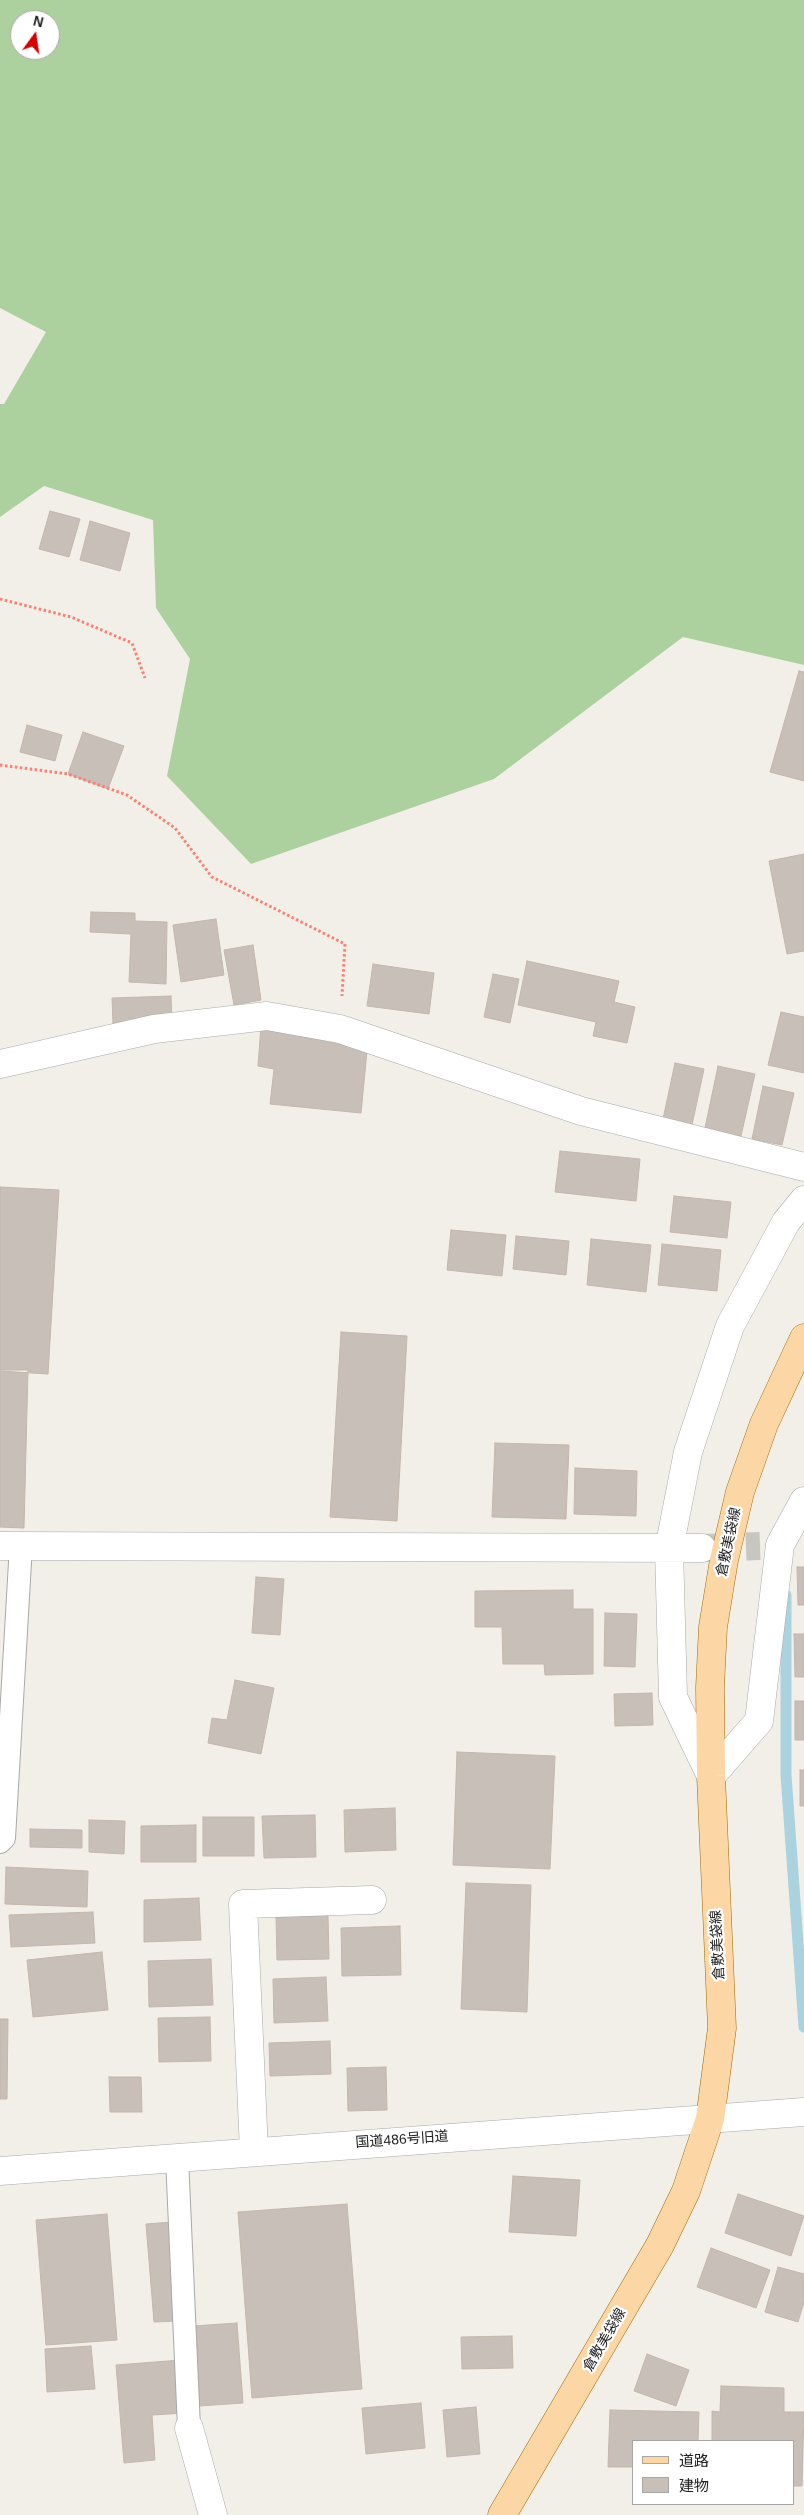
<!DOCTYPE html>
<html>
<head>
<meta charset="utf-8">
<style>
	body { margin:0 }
	#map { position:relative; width:804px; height:2515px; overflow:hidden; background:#f2efe9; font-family:Helvetica,"Noto Sans JP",sans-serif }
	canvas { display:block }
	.legend { position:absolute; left:632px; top:2440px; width:162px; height:65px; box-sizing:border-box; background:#fff; border:1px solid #a7a7a7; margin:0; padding:6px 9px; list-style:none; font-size:15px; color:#222 }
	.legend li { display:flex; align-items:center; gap:10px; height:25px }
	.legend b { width:25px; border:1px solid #a7a7a7 }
	.north { position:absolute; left:10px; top:10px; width:50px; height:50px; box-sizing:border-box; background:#fff; border:1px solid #a7a7a7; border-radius:50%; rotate:14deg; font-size:14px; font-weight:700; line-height:20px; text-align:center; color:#222 }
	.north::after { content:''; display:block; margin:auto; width:18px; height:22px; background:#d40000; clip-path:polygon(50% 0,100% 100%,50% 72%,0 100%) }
</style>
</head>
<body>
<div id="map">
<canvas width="804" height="2515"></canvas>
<ul class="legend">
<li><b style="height:6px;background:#fcd6a4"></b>道路</li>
<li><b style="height:14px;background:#c7bfb8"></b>建物</li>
</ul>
<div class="north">N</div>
</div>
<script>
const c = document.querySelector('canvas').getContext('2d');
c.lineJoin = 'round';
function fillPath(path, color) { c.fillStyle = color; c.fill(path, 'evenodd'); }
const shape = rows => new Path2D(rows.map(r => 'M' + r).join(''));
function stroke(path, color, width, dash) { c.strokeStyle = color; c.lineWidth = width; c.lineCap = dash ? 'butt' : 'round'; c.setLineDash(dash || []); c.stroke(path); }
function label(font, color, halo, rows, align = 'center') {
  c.font = font + ' Helvetica,"Noto Sans JP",sans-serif'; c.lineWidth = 4.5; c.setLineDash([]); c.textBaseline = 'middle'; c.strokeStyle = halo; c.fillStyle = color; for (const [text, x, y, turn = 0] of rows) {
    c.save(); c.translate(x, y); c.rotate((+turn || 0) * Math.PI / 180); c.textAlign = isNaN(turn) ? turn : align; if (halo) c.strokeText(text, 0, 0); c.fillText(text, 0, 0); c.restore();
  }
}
fillPath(shape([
	[0,0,804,0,804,665,683,637,494,779,251,864,167,776,190,659,156,608,153,520,44,486,0,517,0,404,4,404,46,332,0,308],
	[20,20,50,20,50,50,20,50]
]), '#add19e');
stroke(shape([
	[786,1595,786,1775,804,2027]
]), '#aad3df', 11);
const building = shape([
	[50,511,80,519,69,557,39,549,50,511],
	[90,521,130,533,120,571,80,560,90,521],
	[799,671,804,672,804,781,770,772,799,671],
	[27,725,62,735,55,761,20,752,27,725],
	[83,732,124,746,108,789,68,774,83,732],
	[804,854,804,951,787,954,769,861,804,854],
	[91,912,135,913,135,921,167,922,166,984,129,982,131,934,90,932,91,912],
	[216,919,224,975,181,982,173,925,216,919],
	[253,945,261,1000,234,1005,224,950,253,945],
	[527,961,619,981,614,1002,635,1007,627,1043,593,1036,596,1022,518,1005,527,961],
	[373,964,434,973,429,1014,367,1006,373,964],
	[493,974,519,979,510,1023,484,1017,493,974],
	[171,996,172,1022,113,1024,112,998,171,996],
	[781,1012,804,1017,804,1073,768,1065,781,1012],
	[261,1026,367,1051,361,1113,270,1104,274,1069,258,1066,261,1026],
	[675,1063,704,1069,692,1125,663,1119,675,1063],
	[718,1066,755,1074,741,1136,705,1128,718,1066],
	[763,1086,794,1093,782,1145,752,1139,763,1086],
	[560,1151,640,1159,636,1201,555,1192,560,1151],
	[0,1187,59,1190,48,1374,0,1371,0,1187],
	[674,1196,731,1202,727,1238,670,1232,674,1196],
	[451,1230,506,1235,502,1276,447,1270,451,1230],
	[516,1236,569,1241,566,1275,513,1269,516,1236],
	[591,1239,651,1245,646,1292,587,1285,591,1239],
	[662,1244,721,1250,717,1291,658,1285,662,1244],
	[341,1332,407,1336,397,1521,330,1517,341,1332],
	[0,1370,28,1370,24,1528,0,1527,0,1370],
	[495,1443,569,1445,566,1519,492,1517,495,1443],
	[575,1468,637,1471,636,1516,574,1514,575,1468],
	[797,1567,804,1567,804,1605,798,1605,797,1567],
	[256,1577,284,1579,280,1635,252,1633,256,1577],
	[573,1590,573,1609,593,1609,593,1674,545,1675,544,1664,503,1664,502,1627,475,1627,475,1591,573,1590],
	[605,1613,637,1614,635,1667,604,1666,605,1613],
	[794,1634,804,1634,804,1677,795,1677,794,1634],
	[235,1680,274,1688,261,1754,208,1743,212,1718,227,1720,235,1680],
	[652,1693,653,1725,615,1726,614,1694,652,1693],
	[795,1701,804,1701,804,1740,795,1740,795,1701],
	[457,1752,555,1756,550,1869,453,1865,457,1752],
	[800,1770,804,1770,804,1806,800,1806,800,1770],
	[395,1808,396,1850,345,1852,344,1810,395,1808],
	[315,1815,316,1857,264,1858,262,1816,315,1815],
	[203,1817,254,1817,254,1856,203,1856,203,1817],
	[89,1820,125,1821,124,1854,89,1852,89,1820],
	[196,1825,196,1862,141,1862,141,1826,196,1825],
	[30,1829,82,1830,82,1848,30,1847,30,1829],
	[6,1867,88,1871,87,1907,5,1904,6,1867],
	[466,1883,531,1885,527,2012,461,2009,466,1883],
	[199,1898,201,1940,144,1942,144,1900,199,1898],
	[93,1912,95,1943,11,1947,9,1915,93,1912],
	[328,1915,329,1959,277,1960,276,1917,328,1915],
	[400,1926,401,1975,342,1976,341,1928,400,1926],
	[102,1952,108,2010,33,2017,27,1960,102,1952],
	[211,1959,213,2005,149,2007,148,1961,211,1959],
	[326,1977,328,2021,274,2023,273,1979,326,1977],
	[210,2017,211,2061,159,2062,158,2018,210,2017],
	[0,2019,8,2019,7,2099,0,2099,0,2019],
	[330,2041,331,2074,270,2076,269,2043,330,2041],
	[386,2067,387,2110,348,2111,347,2068,386,2067],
	[109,2077,141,2077,142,2112,110,2112,109,2077],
	[513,2176,580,2180,576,2236,509,2232,513,2176],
	[738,2194,804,2216,791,2256,725,2233,738,2194],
	[347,2204,362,2389,252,2398,238,2212,347,2204],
	[107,2214,117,2340,46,2345,36,2220,107,2214],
	[172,2222,180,2321,154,2322,146,2224,172,2222],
	[711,2248,770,2270,756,2308,697,2287,711,2248],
	[778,2267,804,2274,804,2302,798,2322,765,2312,778,2267],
	[237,2323,243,2403,199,2406,193,2326,237,2323],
	[512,2336,513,2368,462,2369,461,2337,512,2336],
	[91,2346,95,2389,47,2392,45,2349,91,2346],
	[647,2354,689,2370,676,2406,634,2391,647,2354],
	[181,2360,185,2413,152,2415,155,2460,124,2463,116,2365,181,2360],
	[721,2386,784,2388,784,2412,804,2412,802,2486,793,2486,793,2441,712,2441,712,2411,720,2412,721,2386],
	[421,2403,425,2448,366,2454,362,2408,421,2403],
	[476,2407,480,2454,447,2457,443,2410,476,2407],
	[610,2410,699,2412,698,2441,633,2441,633,2467,608,2467,610,2410]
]);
fillPath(building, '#c7bfb8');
stroke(building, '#c4b6ab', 1);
stroke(shape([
	[704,1548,760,1546]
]), '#c8c6c1', 28, [28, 14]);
const service = shape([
	[0,1842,4,1838,21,1545],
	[177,2158,189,2428]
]);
const minor = shape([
	[0,1064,154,1029,267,1016,340,1029,581,1111,804,1167],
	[804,1200,786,1222,730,1326,688,1452,669,1549,673,1697,711,1776,759,1721,780,1545,804,1501],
	[0,1546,702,1548],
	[254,2151,243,1904,372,1900],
	[189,2428,213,2515]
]);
const tertiary = shape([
	[0,2171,804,2112]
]);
const primary = shape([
	[502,2515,660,2245,686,2191,710,2119,722,2028,711,1776,710,1687,713,1627,724,1560,740,1492,764,1424,804,1338]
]);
stroke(service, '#a9a9a9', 24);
stroke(minor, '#a9a9a9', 29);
stroke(tertiary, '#a9a9a9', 29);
stroke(primary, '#a06b00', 29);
stroke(shape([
	[0,599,71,617,132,643,145,678],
	[0,765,68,774,127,795,175,828,212,877,345,944,342,996]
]), '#fa8072', 3, [2.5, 2.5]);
stroke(service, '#fff', 22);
stroke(minor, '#fff', 28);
stroke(tertiary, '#fff', 28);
stroke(primary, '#fcd6a4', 28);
label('14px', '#222', '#fff', [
	["倉敷美袋線",729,1542,-78],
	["倉敷美袋線",718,1945,-93],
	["国道486号旧道",402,2140,-4],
	["倉敷美袋線",605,2340,-60]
]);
</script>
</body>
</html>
